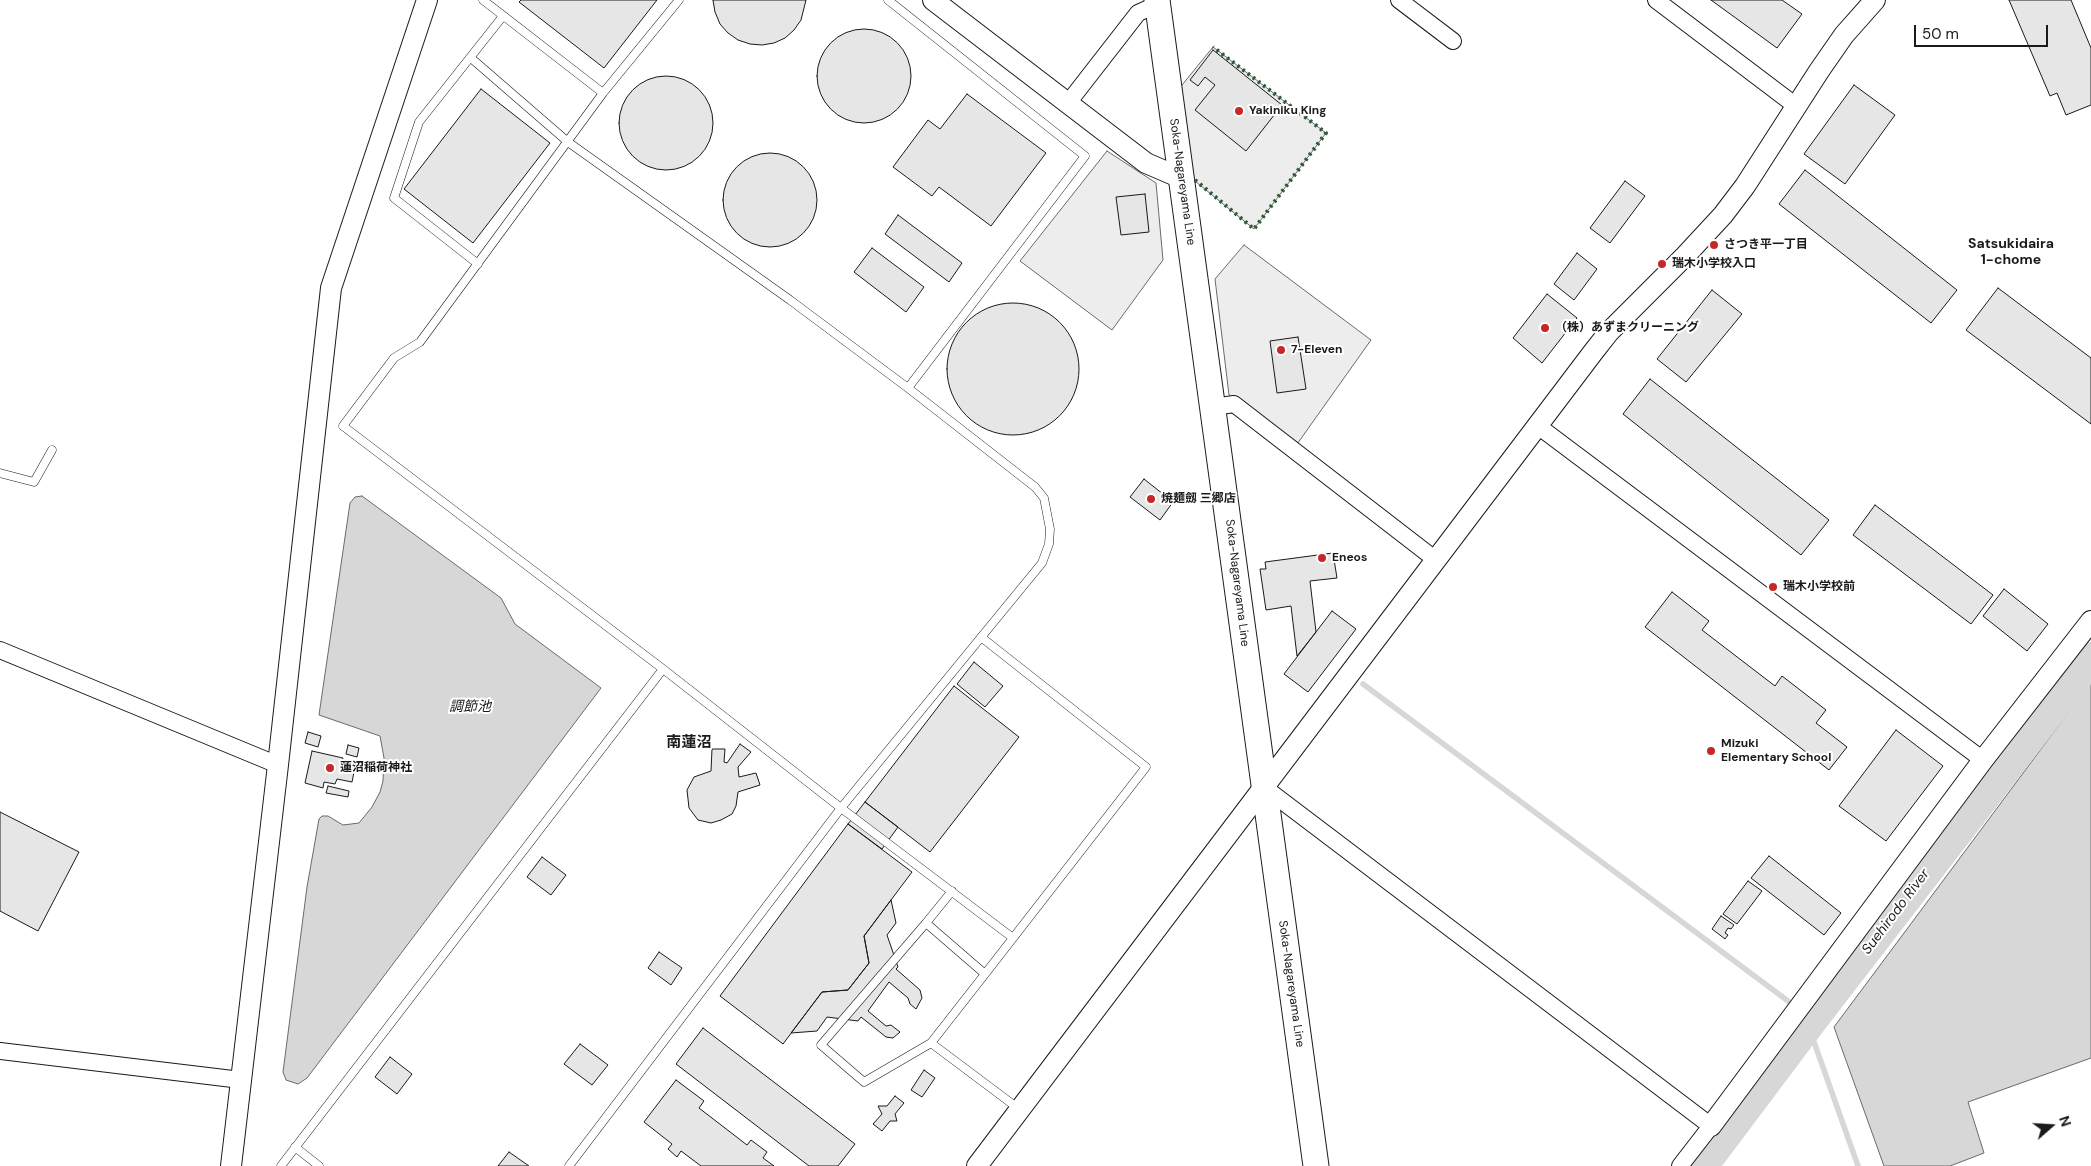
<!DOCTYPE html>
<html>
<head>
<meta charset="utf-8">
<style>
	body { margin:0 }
	#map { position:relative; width:2091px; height:1166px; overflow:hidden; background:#fff; font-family:"DM Sans",sans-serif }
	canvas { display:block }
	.north { position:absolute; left:2026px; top:1101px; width:50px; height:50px; -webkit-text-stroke:4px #fff; paint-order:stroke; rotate:71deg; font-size:14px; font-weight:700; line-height:20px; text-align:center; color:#1a1a1a }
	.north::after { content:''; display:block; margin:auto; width:18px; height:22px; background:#1a1a1a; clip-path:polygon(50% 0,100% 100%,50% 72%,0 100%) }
	.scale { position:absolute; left:1914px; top:25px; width:134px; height:22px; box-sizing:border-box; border:2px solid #1a1a1a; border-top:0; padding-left:6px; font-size:15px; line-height:18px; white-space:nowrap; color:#1a1a1a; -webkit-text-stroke:4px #fff; paint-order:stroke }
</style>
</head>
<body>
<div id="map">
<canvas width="2091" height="1166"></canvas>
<div class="north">N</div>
<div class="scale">50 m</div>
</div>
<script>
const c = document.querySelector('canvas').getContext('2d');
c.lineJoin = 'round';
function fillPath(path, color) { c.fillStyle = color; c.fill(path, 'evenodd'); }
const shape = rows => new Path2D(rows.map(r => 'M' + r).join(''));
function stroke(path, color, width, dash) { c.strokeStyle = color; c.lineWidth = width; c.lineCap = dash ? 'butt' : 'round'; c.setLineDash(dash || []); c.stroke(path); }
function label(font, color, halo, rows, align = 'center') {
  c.font = font + ' "DM Sans","Noto Sans JP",sans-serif'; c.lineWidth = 4; c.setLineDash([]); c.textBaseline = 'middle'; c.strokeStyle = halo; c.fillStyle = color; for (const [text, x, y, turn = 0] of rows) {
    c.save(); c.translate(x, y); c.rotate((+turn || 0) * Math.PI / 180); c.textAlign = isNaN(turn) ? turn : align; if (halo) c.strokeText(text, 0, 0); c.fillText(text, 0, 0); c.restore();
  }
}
const built = shape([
	[1213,47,1326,133,1254,229,1190,177,1178,90,1213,47],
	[1107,151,1156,183,1163,260,1112,330,1020,261,1107,151],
	[1244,245,1371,340,1295,447,1229,395,1215,279,1244,245]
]);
fillPath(built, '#ededed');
stroke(built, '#6a6a6a', 1);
const water = shape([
	[362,496,501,598,515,624,601,688,307,1078,298,1084,286,1080,283,1072,307,887,319,819,322,816,328,816,343,825,359,823,372,807,380,792,383,781,384,758,380,736,319,715,350,503,355,497,362,496],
	[2091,682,2091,1058,1968,1102,1984,1153,1950,1166,1884,1166,1834,1027,2091,682]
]);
fillPath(water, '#d7d7d7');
stroke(water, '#6a6a6a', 1);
stroke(shape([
	[1363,684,1792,1004],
	[1808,1025,1858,1166]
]), '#d7d7d7', 5.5);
stroke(shape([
	[1702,1166,1808,1025,2091,658]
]), '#d7d7d7', 32);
const building = shape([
	[521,0,657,0,604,68,519,2,521,0],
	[713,0,806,0,801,20,794,30,785,38,774,43,762,45,750,44,738,40,728,33,720,24,715,12,713,0],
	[1711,0,1782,0,1802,14,1777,48,1711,0],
	[2009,0,2071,0,2091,48,2091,105,2066,115,2057,93,2050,96,2009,0],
	'817 76a47 47 0 1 1 94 0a47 47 0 1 1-94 0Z',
	[1213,50,1282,105,1246,151,1195,110,1215,85,1205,77,1198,86,1190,80,1213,50],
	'619 123a47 47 0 1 1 94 0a47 47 0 1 1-94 0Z',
	[1854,85,1895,115,1845,184,1804,154,1854,85],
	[481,89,550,143,473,243,404,189,481,89],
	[967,94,1046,153,991,226,939,187,932,196,893,167,928,120,940,129,967,94],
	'723 200a47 47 0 1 1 94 0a47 47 0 1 1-94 0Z',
	[1805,170,1957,290,1931,323,1779,204,1805,170],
	[1625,181,1645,196,1610,243,1590,228,1625,181],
	[1145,194,1149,232,1121,235,1116,197,1145,194],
	[898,215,962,263,949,282,885,234,898,215],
	[872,248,924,287,906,312,854,272,872,248],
	[1577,253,1597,269,1574,300,1554,284,1577,253],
	[1998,288,2091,358,2091,424,1966,330,1998,288],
	[1712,290,1742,314,1686,382,1657,359,1712,290],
	[1547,294,1577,318,1542,363,1513,338,1547,294],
	'947 369a66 66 0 1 1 132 0a66 66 0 1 1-132 0Z',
	[1298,337,1306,389,1277,393,1270,341,1298,337],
	[1650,379,1829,520,1801,555,1623,414,1650,379],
	[1144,479,1173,502,1160,520,1130,497,1144,479],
	[1875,505,1993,595,1971,624,1853,535,1875,505],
	[1333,553,1337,578,1310,581,1316,632,1297,656,1291,606,1266,610,1260,569,1266,569,1265,562,1333,553],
	[2004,589,2048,624,2027,651,1983,616,2004,589],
	[1672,592,1709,621,1702,630,1775,686,1782,676,1826,710,1816,723,1847,747,1829,770,1645,627,1672,592],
	[1332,611,1356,629,1308,692,1284,674,1332,611],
	[974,662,1003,686,985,707,957,684,974,662],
	[954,686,1019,737,930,852,865,802,954,686],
	[1896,730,1943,766,1886,841,1839,806,1896,730],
	[308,732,321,736,318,747,305,743,308,732],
	[740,744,751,752,738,767,739,777,756,773,760,785,738,792,736,806,732,814,721,820,711,823,698,820,689,808,687,790,694,777,711,771,712,749,725,749,724,762,727,763,740,744],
	[348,745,359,748,357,757,346,754,348,745],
	[312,751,343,758,342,764,355,767,352,782,337,779,335,784,324,782,323,788,305,783,312,751],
	[328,786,349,791,348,797,326,793,328,786],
	[865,802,898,827,882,849,848,824,865,802],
	[0,812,79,852,38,931,0,911,0,812],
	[848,824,912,872,864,936,869,963,848,990,822,992,783,1044,720,996,848,824],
	[1769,856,1841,913,1824,935,1751,878,1769,856],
	[542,857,566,875,551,895,527,877,542,857],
	[1748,881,1762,891,1737,924,1723,914,1748,881],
	[891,900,896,923,887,935,898,967,896,969,920,990,922,998,916,1009,910,1004,908,998,889,982,868,1011,886,1026,891,1025,900,1032,893,1038,886,1037,861,1017,858,1021,827,1017,817,1031,791,1033,822,992,848,990,869,963,864,936,891,900],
	[1721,916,1734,925,1731,929,1728,928,1725,933,1728,935,1725,939,1712,929,1721,916],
	[659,952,682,968,671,985,648,968,659,952],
	[703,1028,855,1144,838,1166,809,1166,676,1064,703,1028],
	[580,1044,608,1065,592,1085,564,1064,580,1044],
	[390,1057,412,1074,397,1094,375,1077,390,1057],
	[924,1070,935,1078,922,1097,911,1090,924,1070],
	[676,1080,704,1101,699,1108,747,1145,751,1140,767,1152,763,1158,774,1166,701,1166,681,1151,677,1157,668,1149,672,1144,644,1122,676,1080],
	[895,1096,904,1103,895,1114,897,1121,890,1121,882,1131,873,1124,882,1114,878,1106,887,1106,895,1096],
	[509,1152,529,1166,498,1166,509,1152]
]);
fillPath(building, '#e6e6e6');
stroke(building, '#1a1a1a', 1);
const service = shape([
	[483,0,603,93],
	[679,0,603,93,420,342,394,358,343,426,663,669,841,808,1013,938],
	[888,0,1085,156,908,388],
	[471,58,568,142,790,300,908,388,1035,487,1044,498,1050,529,1049,544,1042,563,841,808,569,1166],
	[478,264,394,198,419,122,503,16],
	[0,473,34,482,52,450],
	[981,637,1146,767,985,974,931,1043,864,1082,821,1045,926,923,985,974],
	[926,923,952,891],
	[931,1043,1019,1109],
	[295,1147,319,1166],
	[281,1166,663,669]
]);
const minor = shape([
	[1399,0,1453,41],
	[1656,0,1796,106],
	[1068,103,1138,13,1158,4],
	[1213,407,1234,404,1436,560],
	[1538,426,1983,760],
	[0,650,278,765],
	[1265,788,1711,1126,1680,1166],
	[0,1051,241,1080]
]);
const tertiary = shape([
	[933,0,1146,163,1181,178],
	[1711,1126,1983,760,2091,621],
	[231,1166,278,765,331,288,427,0],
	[977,1166,1594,351,1609,332,1685,256,1723,215,1745,186,1819,71,1844,35,1875,0]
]);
const primary = shape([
	[1157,0,1316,1166]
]);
stroke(service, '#1a1a1a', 9);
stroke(minor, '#1a1a1a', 18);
stroke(tertiary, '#1a1a1a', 22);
stroke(primary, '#1a1a1a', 27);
stroke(service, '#fff', 8);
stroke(minor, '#fff', 16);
stroke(tertiary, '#fff', 20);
stroke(primary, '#fff', 25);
stroke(shape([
	[1195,180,1254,229,1326,133,1213,47]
]), '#2b5a34', 4, [2.5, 4]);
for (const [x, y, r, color] of [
	[1239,111,5,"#c62828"],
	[1714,245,5,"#c62828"],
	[1662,264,5,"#c62828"],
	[1545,328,5,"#c62828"],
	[1281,350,5,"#c62828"],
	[1151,499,5,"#c62828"],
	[1322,558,5,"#c62828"],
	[1773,587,5,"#c62828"],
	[1711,751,5,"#c62828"],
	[330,768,5,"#c62828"]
]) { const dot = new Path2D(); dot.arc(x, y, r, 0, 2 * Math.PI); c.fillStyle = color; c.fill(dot); stroke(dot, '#fff', 2); }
label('bold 12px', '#1a1a1a', '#fff', [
	["Yakiniku King",1249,111],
	["さつき平一丁目",1724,245],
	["瑞木小学校入口",1672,264],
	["（株）あずまクリーニング",1555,328],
	["7-Eleven",1291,350],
	["焼麺劔 三郷店",1161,499],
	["Eneos",1332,558],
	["瑞木小学校前",1783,587],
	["Mizuki",1721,744],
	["Elementary School",1721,758],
	["蓮沼稲荷神社",340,768]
], 'left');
label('12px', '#1a1a1a', '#fff', [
	["Soka-Nagareyama Line",1182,182,82],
	["Soka-Nagareyama Line",1237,583,83],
	["Soka-Nagareyama Line",1291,984,82]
]);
label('bold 14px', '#1a1a1a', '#fff', [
	["Satsukidaira",2011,244],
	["1-chome",2011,260]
]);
label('italic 14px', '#1a1a1a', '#fff', [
	["調節池",470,707],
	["Suehirodo River",1896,912,-53]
]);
label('bold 15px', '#1a1a1a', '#fff', [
	["南蓮沼",689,743]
]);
</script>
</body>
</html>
